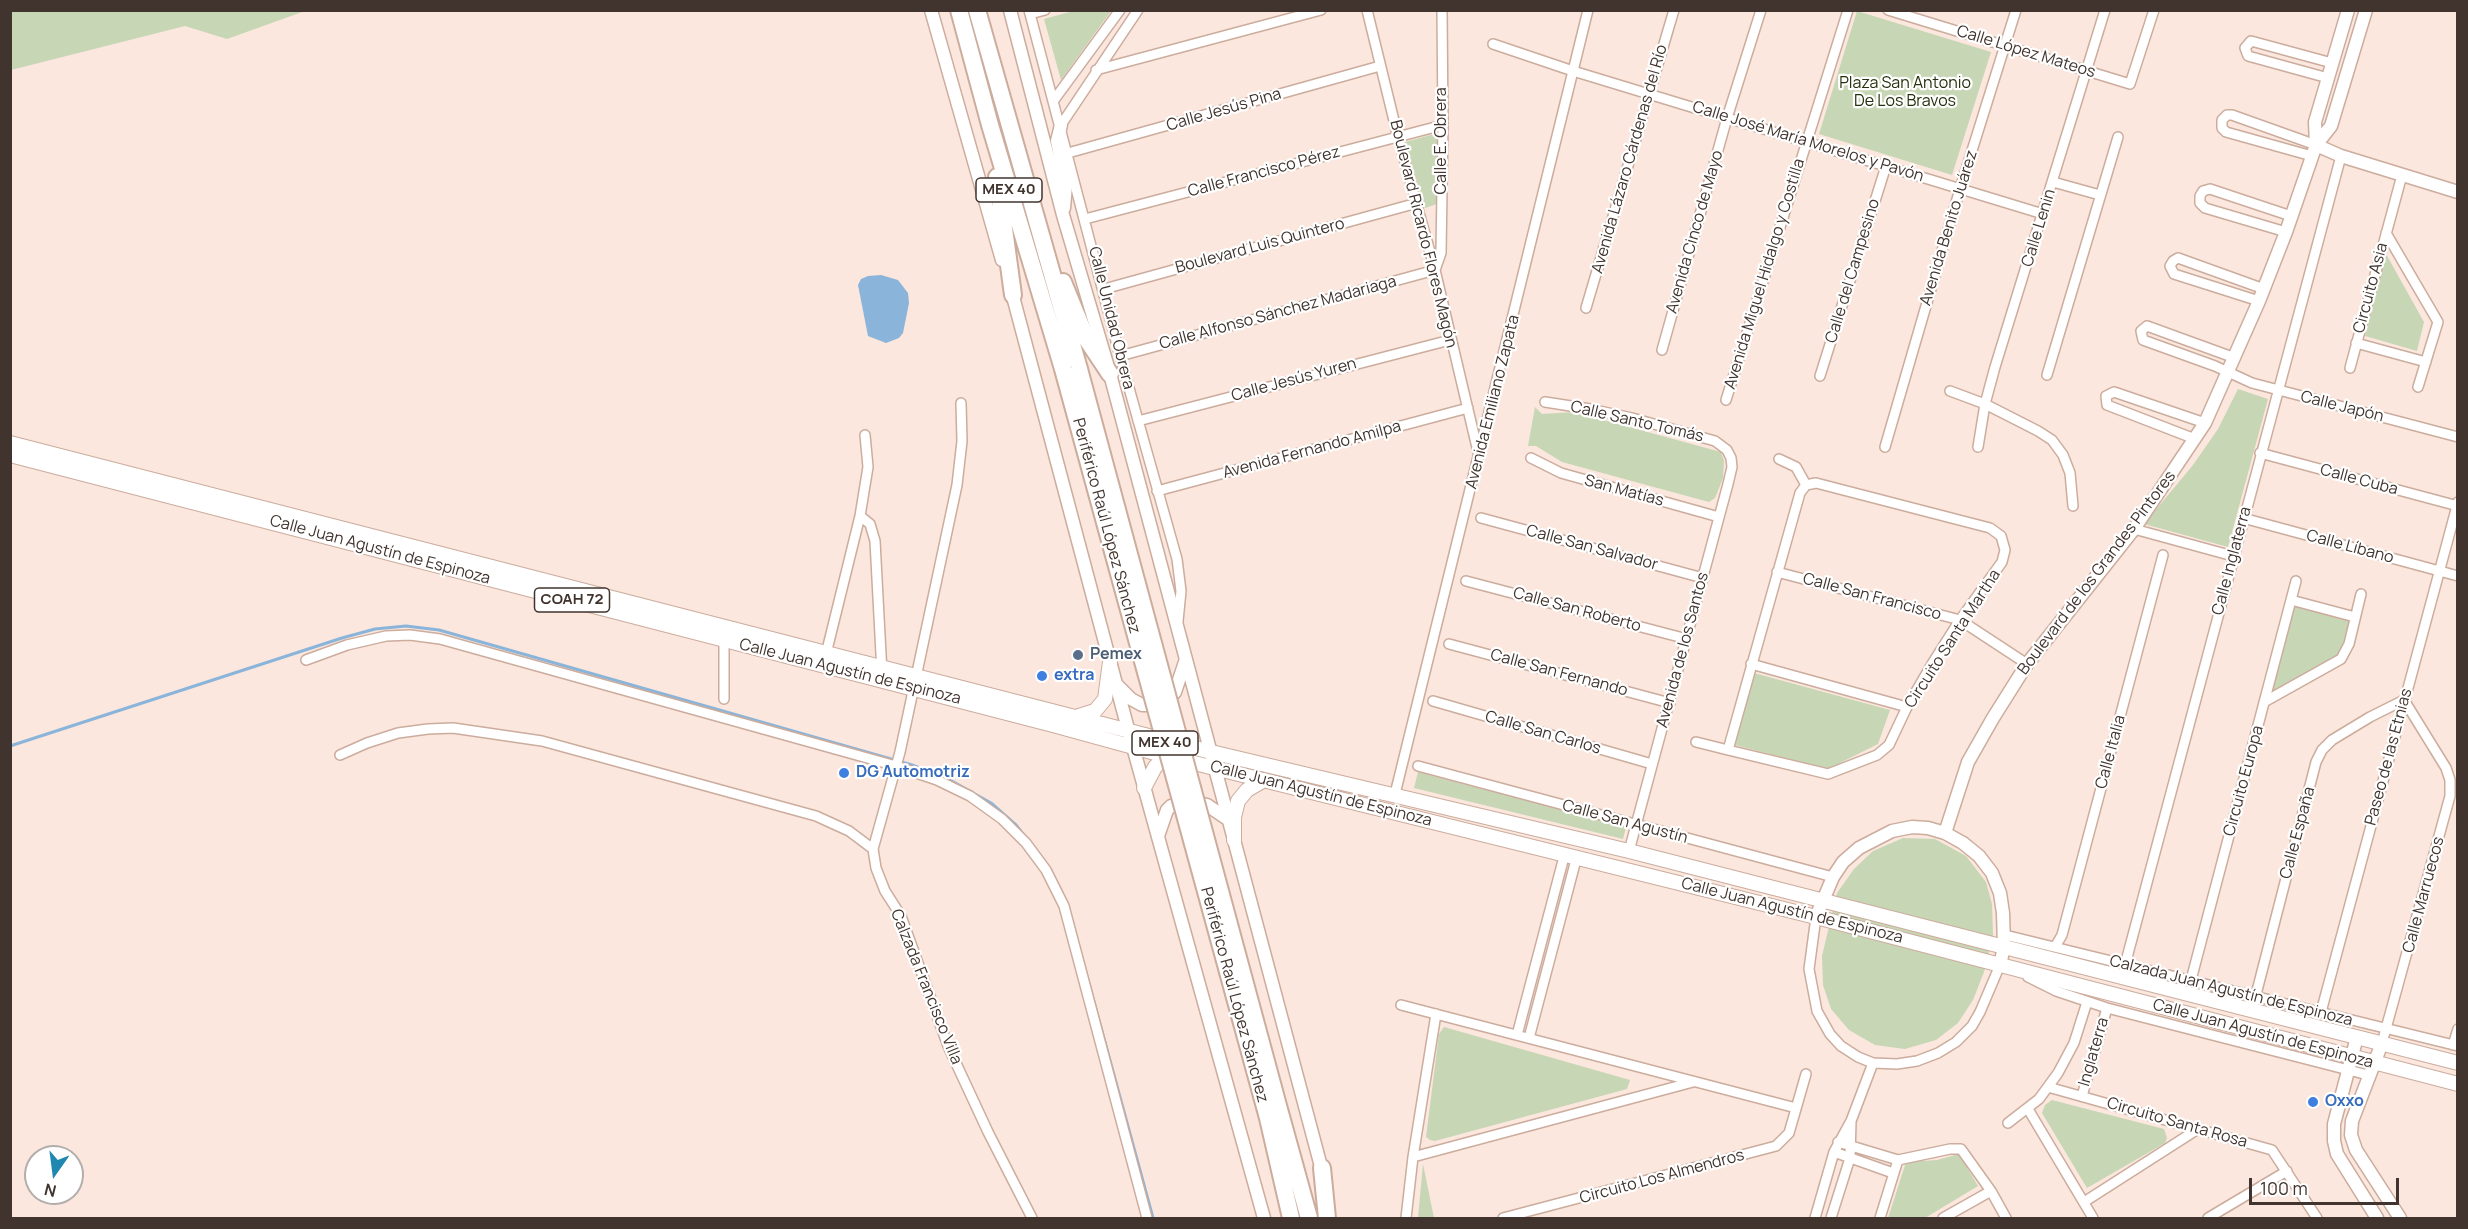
<!DOCTYPE html>
<html>
<head>
<meta charset="utf-8">
<style>
	body { margin:0 }
	#map { position:relative; width:2468px; height:1229px; overflow:hidden; background:#fbe7dd; font-family:Manrope,sans-serif }
	canvas { display:block }
	.frame { position:absolute; inset:0; border:12px solid #41342e; pointer-events:none }
	.north { position:absolute; left:24px; top:1145px; width:60px; height:60px; box-sizing:border-box; background:#fff; border:2px solid #b3aeab; border-radius:50%; rotate:194deg; font-size:16px; font-weight:700; line-height:24px; text-align:center; color:#41342e }
	.north::after { content:''; display:block; margin:auto; width:21px; height:27px; background:#1e88b0; clip-path:polygon(50% 0,100% 100%,50% 72%,0 100%) }
	.scale { position:absolute; left:2249px; top:1178px; width:150px; height:27px; box-sizing:border-box; border:3px solid #41342e; border-top:0; padding-left:8px; font-size:18px; line-height:21px; white-space:nowrap; color:#41342e; -webkit-text-stroke:4px #fff; paint-order:stroke }
</style>
</head>
<body>
<div id="map">
<canvas width="2468" height="1229"></canvas>
<div class="frame"></div>
<div class="north">N</div>
<div class="scale">100 m</div>
</div>
<script>
const c = document.querySelector('canvas').getContext('2d');
c.lineJoin = 'round';
function fillPath(path, color) { c.fillStyle = color; c.fill(path, 'evenodd'); }
const shape = rows => new Path2D(rows.map(r => 'M' + r).join(''));
function stroke(path, color, width, dash) { c.strokeStyle = color; c.lineWidth = width; c.lineCap = dash ? 'butt' : 'round'; c.setLineDash(dash || []); c.stroke(path); }
function label(font, color, halo, rows, align = 'center') {
  c.font = font + ' Manrope,sans-serif'; c.lineWidth = 4.5; c.setLineDash([]); c.textBaseline = 'middle'; c.strokeStyle = halo; c.fillStyle = color; for (const [text, x, y, turn = 0] of rows) {
    c.save(); c.translate(x, y); c.rotate((+turn || 0) * Math.PI / 180); c.textAlign = isNaN(turn) ? turn : align; if (halo) c.strokeText(text, 0, 0); c.fillText(text, 0, 0); c.restore();
  }
}
fillPath(shape([
	[11,10,305,10,305,11,227,39,185,26,11,70],
	[1077,10,1111,11,1061,80,1044,19],
	[1857,11,1991,52,1952,175,1819,134],
	[1438,133,1440,203,1425,208,1405,142],
	[2386,254,2424,322,2417,351,2365,336],
	[2238,389,2268,399,2228,547,2144,524,2193,465,2218,429],
	[1535,407,1542,414,1574,412,1721,452,1724,461,1723,478,1715,498,1709,502,1562,462,1536,446,1528,446],
	[2293,603,2351,620,2341,655,2270,695],
	[1754,673,1890,710,1878,744,1828,769,1735,745],
	[1418,772,1626,827,1623,839,1414,788],
	[1903,838,1935,839,1966,856,1986,882,1992,904,1993,936,1984,972,1973,1000,1958,1023,1936,1040,1905,1049,1875,1045,1849,1030,1831,1009,1823,985,1822,956,1837,893,1854,869,1873,851],
	[1444,1027,1630,1080,1627,1089,1435,1141,1430,1140,1426,1137,1439,1034],
	[2052,1100,2164,1129,2167,1138,2165,1143,2087,1188,2042,1113,2045,1105],
	[1959,1154,1978,1186,1925,1218,1888,1218,1906,1162,1937,1160],
	[1423,1164,1434,1218,1418,1218]
]), '#c7d6b4');
fillPath(shape([
	[881,275,898,280,908,293,909,303,903,333,899,338,886,343,868,336,858,285,861,279,868,276]
]), '#8ab4da');
stroke(shape([
	[10,746,342,638,375,629,406,626,439,630,912,765,950,780,991,803,1016,825,1045,862],
	[1052,873,1062,893],
	[1070,914,1153,1218]
]), '#8ab4da', 3);
const street = shape([
	[1029,10,1120,356,1177,559,1181,591,1178,621],
	[1367,10,1398,137,1435,270,1479,456],
	[1888,10,2130,84,2154,10],
	[1030,14,1045,10],
	[1493,44,1573,71,2043,214],
	[1096,70,1321,10],
	[2328,78,2248,56,2245,48,2251,41,2332,63],
	[1054,100,1120,10],
	[1061,125,1138,10],
	[1068,153,1380,66],
	[2312,156,2226,132,2222,128,2222,120,2227,115,2232,115,2316,145],
	[2053,182,2100,195],
	[1085,219,1443,125],
	[2286,232,2205,208,2200,203,2200,196,2203,191,2210,189,2291,216],
	[2386,233,2438,322,2418,387],
	[1104,289,1417,203],
	[2259,301,2174,274,2170,266,2173,261,2178,258,2264,289],
	[1586,308,1674,10],
	[2356,343,2426,362],
	[1662,350,1727,118,1761,10],
	[1120,356,1435,270,1441,253,1443,125,1442,10],
	[2235,358,2147,326,2141,331,2143,340,2215,366,2252,383,2458,437],
	[2350,368,2402,175],
	[2047,375,2118,137],
	[1820,376,1886,166],
	[1950,391,1985,404,2038,431,2052,440,2063,455,2070,473,2073,506],
	[1726,400,1848,10],
	[1545,402,1590,409,1632,418,1715,441,1727,450,1731,458,1732,467,1728,484,1629,851],
	[961,403,962,441,957,485,900,752,873,849,876,868,885,891,901,916,948,1046,988,1132,1032,1218],
	[1138,421,1450,340],
	[2195,439,2107,405,2106,396,2114,392,2205,423],
	[1885,447,1960,189,2016,10],
	[1978,447,1985,404,1995,367,2105,10],
	[2260,453,2458,506],
	[1531,458,1561,473,1719,517],
	[1779,459,1796,467,1806,485],
	[1157,491,1468,408],
	[860,516,870,524,875,541,882,673],
	[1481,518,1703,578],
	[2243,518,2458,576],
	[2134,529,2233,556],
	[1777,572,1960,620,2027,664],
	[1466,581,1687,639],
	[2291,600,2355,617],
	[724,635,724,699],
	[1449,644,1670,703],
	[825,658,860,516,868,467,865,435],
	[306,660,347,645,386,636,410,635,440,639,896,766,937,780,970,796,1002,819,1026,843,1046,870,1064,906,1147,1218],
	[1751,664,1907,707],
	[1433,701,1652,764],
	[2264,702,2341,659,2349,644,2361,594],
	[1696,742,1728,750,1828,774,1877,755,1889,745,1907,707,1932,664,1960,620,2002,562,2005,550,2001,536,1990,528,1816,483,1806,485,1800,493,1728,750],
	[340,755,367,743,398,733,428,729,453,728,542,741,816,816,849,831,873,849],
	[1418,766,1833,877],
	[1395,794,1588,10],
	[1816,917,1809,969,1817,1011,1830,1034,1841,1046,1858,1057,1873,1063,1897,1064,1917,1061,1938,1053,1956,1042,1972,1026,1980,1012,2000,965],
	[2005,935,2458,1046],
	[2055,947,2062,935,2163,555],
	[2125,965,2341,156],
	[2028,977,2056,991,2107,1008,2368,1075],
	[2191,980,2296,581],
	[1401,1005,1796,1108],
	[2252,1010,2316,762,2322,750,2332,740,2370,717,2404,700,2446,768,2450,780,2450,796,2382,1043],
	[2321,1012,2458,502],
	[1517,1035,1565,853],
	[1529,1038,1577,856],
	[2453,1045,2458,1029],
	[2048,1087,2272,1150,2317,1218],
	[2082,1096,2107,1008],
	[2028,1109,2093,1218],
	[2008,1123,2039,1099,2058,1073,2074,1043,2087,1002],
	[1838,1142,1898,1160,1950,1149,1961,1149,1991,1191,2006,1218],
	[1834,1152,1893,1173],
	[1413,1157,1693,1082],
	[2084,1202,2198,1129],
	[1406,1218,1413,1157,1436,1014],
	[1503,1218,1776,1146,1789,1133,1806,1074],
	[1815,1218,1834,1152,1851,1121,1873,1063],
	[1831,1218,1850,1158,1851,1121],
	[1880,1218,1898,1160],
	[1943,1218,1991,1191],
	[2208,1218,2287,1171]
]);
const secondary = shape([
	[931,10,1002,260],
	[1010,10,1063,215,1110,374,1323,1174],
	[1061,125,1057,141,1066,185,1064,208],
	[2316,145,2341,156,2458,192],
	[2316,145,2331,126,2366,10],
	[1011,289,1128,729,1264,1218],
	[1117,685,1131,699,1142,705,1159,705,1170,698,1175,692,1186,659],
	[1945,833,1968,762,1993,718,2027,664,2134,529,2205,423,2259,301,2286,232,2316,145,2315,122,2348,10],
	[1158,836,1167,810,1171,806,1187,800,1207,805,1229,820],
	[1816,917,1833,877,1843,862,1859,848,1892,831,1912,827,1928,828,1945,833,1963,843,1979,856,1992,873,2000,893,2003,913,2004,947,2000,965],
	[2357,1037,2334,1124,2334,1141,2337,1154,2377,1218],
	[2382,1043,2352,1121,2351,1135,2356,1150,2400,1218]
]);
const primary = shape([
	[10,443,1211,752,1629,851,2458,1063],
	[10,455,1053,725,1166,756,1816,917,2458,1084],
	[1079,716,1095,711,1105,699,1110,662],
	[1144,788,1155,767,1166,756],
	[1234,840,1234,817,1238,801,1247,790,1264,780]
]);
const highway = shape([
	[959,10,990,125,1063,369],
	[977,10,1079,369],
	[997,177,1013,295],
	[1063,282,1086,338,1110,374],
	[1280,1113,1309,1218],
	[1268,1118,1291,1218],
	[1322,1168,1327,1218]
]);
stroke(street, '#ccac9d', 12);
stroke(secondary, '#ccac9d', 15);
stroke(primary, '#ccac9d', 16);
stroke(highway, '#ccac9d', 20);
stroke(street, '#fff', 9);
stroke(secondary, '#fff', 12);
stroke(primary, '#fff', 14);
stroke(highway, '#fff', 16);
const highwayBridge = shape([
	[1063,369,1268,1118],
	[1079,369,1280,1113]
]);
stroke(highwayBridge, '#ccac9d', 20, []);
stroke(highwayBridge, '#fff', 16);
for (const [x, y, r, color] of [
	[1078,655,6,"#5c6f8a"],
	[1042,676,6,"#3f7fe0"],
	[844,773,6,"#3f7fe0"],
	[2313,1102,6,"#3f7fe0"]
]) { const dot = new Path2D(); dot.arc(x, y, r, 0, 2 * Math.PI); c.fillStyle = color; c.fill(dot); stroke(dot, '#fff', 2); }
for (const [x, y, w] of [
	[1009,190,66],
	[572,600,75],
	[1165,743,66]
]) { const box = new Path2D(); box.roundRect(x - w / 2, y - 12, w, 24, 4.5); c.fillStyle = '#fff'; c.fill(box); stroke(box, '#41342e', 1.5); }
label('bold 15px', '#41342e', null, [
	["MEX 40",1009,190],
	["COAH 72",572,600],
	["MEX 40",1165,743]
]);
label('16px', '#41342e', '#fff', [
	["Calle López Mateos",2026,52,17],
	["Calle Jesús Pina",1224,110,-16],
	["Calle E. Obrera",1442,141,-90],
	["Calle José María Morelos y Pavón",1808,142,17],
	["Avenida Lázaro Cárdenas del Río",1630,159,-74],
	["Calle Francisco Pérez",1264,172,-15],
	["Avenida Benito Juárez",1949,228,-73],
	["Calle Lenin",2039,228,-73],
	["Avenida Cinco de Mayo",1695,232,-74],
	["Boulevard Ricardo Flores Magón",1423,234,76],
	["Boulevard Luis Quintero",1260,246,-15],
	["Calle del Campesino",1853,271,-73],
	["Avenida Miguel Hidalgo y Costilla",1765,274,-73],
	["Circuito Asia",2371,288,-75],
	["Calle Alfonso Sánchez Madariaga",1278,313,-15],
	["Calle Unidad Obrera",1111,318,76],
	["Calle Jesús Yuren",1294,380,-15],
	["Avenida Emiliano Zapata",1493,402,-76],
	["Calle Japón",2342,407,14],
	["Calle Santo Tomás",1637,422,13],
	["Avenida Fernando Amilpa",1312,450,-15],
	["Calle Cuba",2359,480,15],
	["San Matías",1624,491,15],
	["Periférico Raúl López Sánchez",1106,526,75],
	["Calle Líbano",2350,547,15],
	["Calle San Salvador",1592,548,15],
	["Calle Juan Agustín de Espinoza",380,550,15],
	["Calle Inglaterra",2232,561,-75],
	["Boulevard de los Grandes Pintores",2097,573,-53],
	["Calle San Francisco",1872,597,15],
	["Calle San Roberto",1577,610,15],
	["Circuito Santa Martha",1953,639,-57],
	["Avenida de los Santos",1683,650,-75],
	["Calle Juan Agustín de Espinoza",850,672,14],
	["Calle San Fernando",1559,673,15],
	["Calle San Carlos",1543,733,16],
	["Calle Italia",2111,752,-75],
	["Paseo de las Etnias",2389,757,-75],
	["Circuito Europa",2244,781,-75],
	["Calle Juan Agustín de Espinoza",1321,794,14],
	["Calle San Agustín",1625,822,15],
	["Calle España",2298,833,-75],
	["Calle Marruecos",2424,895,-75],
	["Calle Juan Agustín de Espinoza",1792,911,14],
	["Calzada Francisco Villa",926,987,68],
	["Calzada Juan Agustín de Espinoza",2231,991,14],
	["Periférico Raúl López Sánchez",1234,995,75],
	["Calle Juan Agustín de Espinoza",2263,1034,15],
	["Inglaterra",2094,1052,-74],
	["Circuito Santa Rosa",2177,1123,16],
	["Circuito Los Almendros",1662,1177,-15]
]);
label('16px', '#24310c', '#fff', [
	["Plaza San Antonio",1905,84],
	["De Los Bravos",1905,102]
]);
label('bold 16px', '#4e5e75', '#fff', [
	["Pemex",1090,655]
], 'left');
label('bold 16px', '#366cbe', '#fff', [
	["extra",1054,676],
	["DG Automotriz",856,773],
	["Oxxo",2325,1102]
], 'left');
</script>
</body>
</html>
